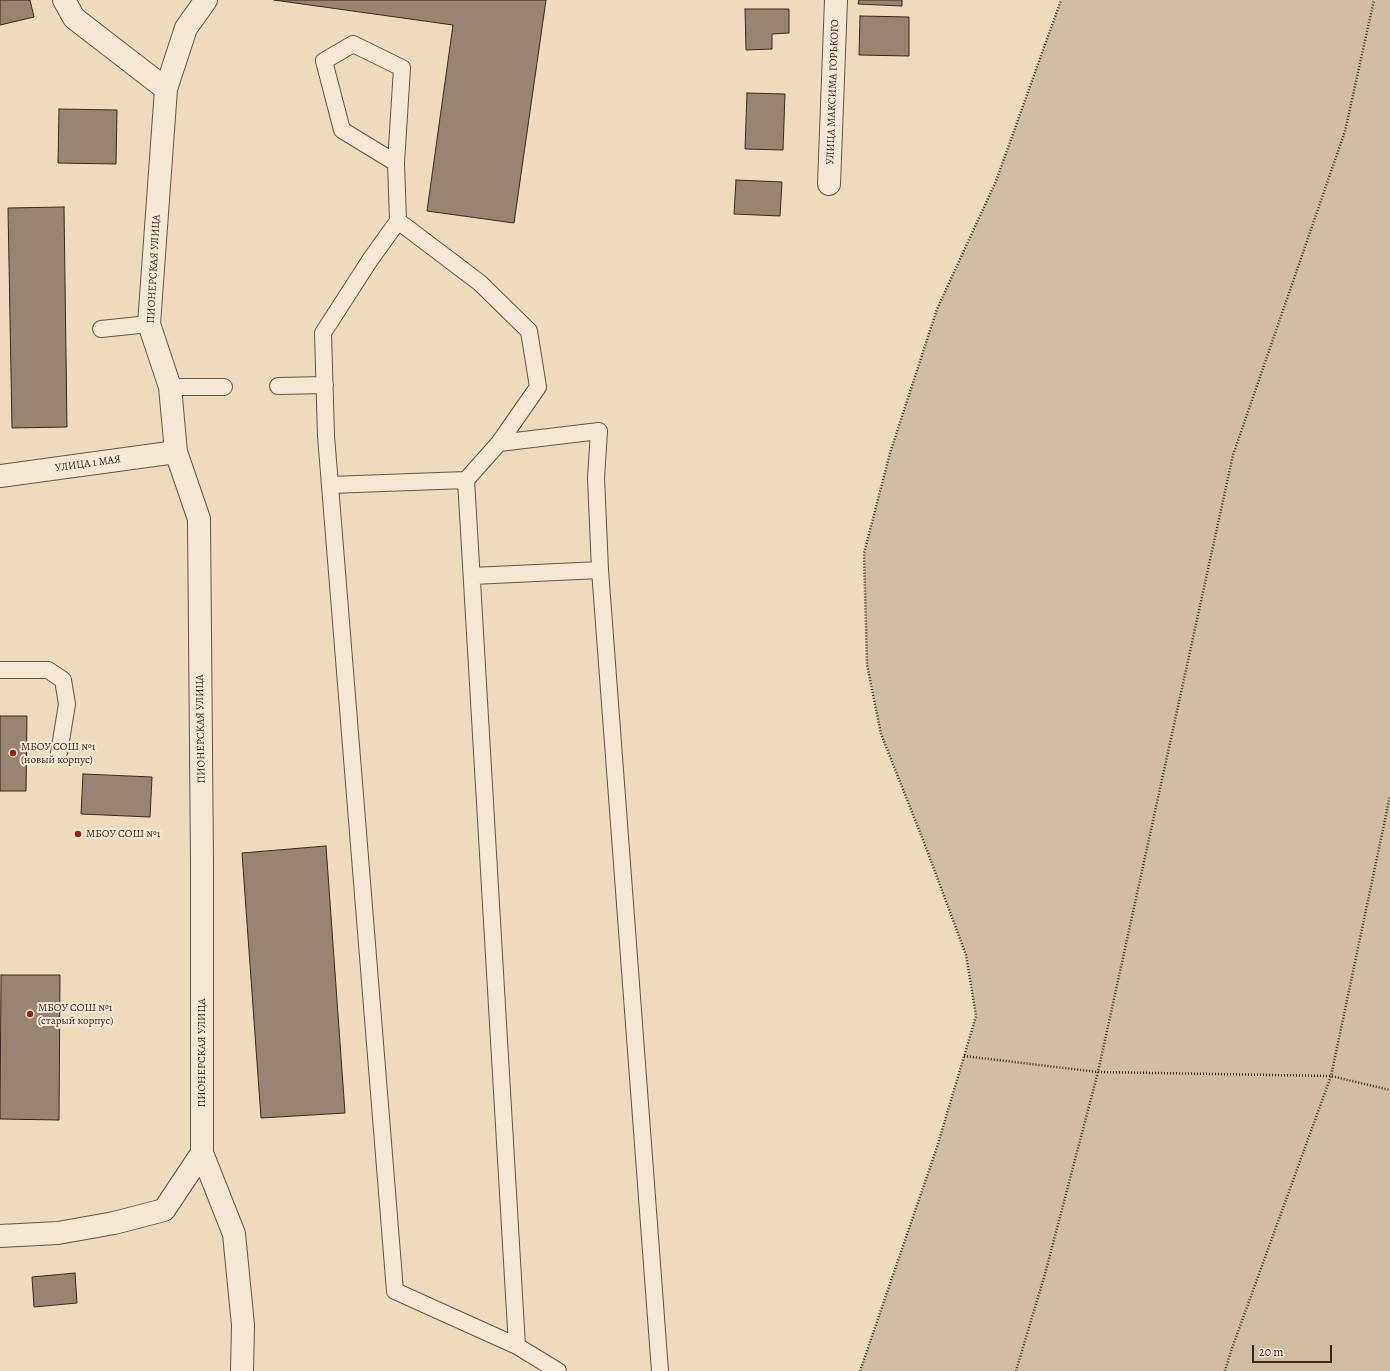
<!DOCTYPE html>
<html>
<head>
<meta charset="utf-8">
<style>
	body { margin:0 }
	#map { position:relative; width:1390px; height:1371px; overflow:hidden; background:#eddbbc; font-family:Alegreya,serif }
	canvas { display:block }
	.scale { position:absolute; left:1252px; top:1345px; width:80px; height:18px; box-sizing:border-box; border:2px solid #3a2720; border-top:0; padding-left:5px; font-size:12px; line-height:14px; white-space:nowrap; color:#3a2720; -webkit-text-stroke:3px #f3e8d3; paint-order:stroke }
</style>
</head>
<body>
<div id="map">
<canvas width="1390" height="1371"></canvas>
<div class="scale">20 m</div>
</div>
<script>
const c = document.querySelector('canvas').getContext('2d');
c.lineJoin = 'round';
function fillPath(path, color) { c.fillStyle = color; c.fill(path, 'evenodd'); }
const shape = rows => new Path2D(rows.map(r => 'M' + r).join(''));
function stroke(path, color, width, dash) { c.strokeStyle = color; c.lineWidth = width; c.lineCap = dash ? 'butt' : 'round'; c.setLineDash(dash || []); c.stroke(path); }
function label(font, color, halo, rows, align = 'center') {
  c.font = font + ' Alegreya,serif'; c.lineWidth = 4; c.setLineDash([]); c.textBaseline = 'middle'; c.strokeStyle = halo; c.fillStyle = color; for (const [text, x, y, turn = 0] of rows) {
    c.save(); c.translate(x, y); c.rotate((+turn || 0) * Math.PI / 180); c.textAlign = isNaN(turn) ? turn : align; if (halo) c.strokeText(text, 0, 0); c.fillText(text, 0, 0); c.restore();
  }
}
fillPath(shape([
	[1061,0,1390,0,1390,1371,860,1371,937,1147,976,1016,966,955,925,845,881,734,867,665,864,553,890,453,937,309,996,181]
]), '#cfbca1');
const building = shape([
	[0,0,30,0,34,17,0,25,0,0],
	[274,0,546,0,514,223,427,211,453,25,274,0],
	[859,0,902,0,902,6,858,4,859,0],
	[745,9,789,9,789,33,772,34,772,49,746,50,745,9],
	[860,16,909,17,909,56,859,55,860,16],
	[747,93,785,94,783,150,745,149,747,93],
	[59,109,117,110,116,164,58,163,59,109],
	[736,180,782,182,780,216,734,214,736,180],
	[64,207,67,427,12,428,8,208,64,207],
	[0,716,27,716,26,791,0,791,0,716],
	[83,774,152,777,150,817,81,814,83,774],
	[326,846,345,1113,261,1118,242,853,326,846],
	[1,975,60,975,59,1120,0,1119,1,975],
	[75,1273,77,1303,34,1307,32,1277,75,1273]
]);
fillPath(building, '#978571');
stroke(building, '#3a2720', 1);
const service = shape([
	[396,163,342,130,324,61,353,44,402,68,396,163,398,221,370,260,323,333,326,436,395,1291,517,1346,558,1371],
	[398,221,480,283,529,331,538,387,499,443,466,480],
	[101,329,149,324],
	[278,386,325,385],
	[170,387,224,387],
	[499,443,599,431,596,478,600,570],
	[330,485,466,480,517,1346],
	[472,576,600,570,660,1371],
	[0,670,48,670,63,680,67,704,59,753]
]);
const minor = shape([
	[64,0,74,18,166,89],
	[206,0,186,28,166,89,149,324,170,387,176,452,199,519,202,864,202,1153,234,1234,243,1325,242,1371],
	[829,184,836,0],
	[0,476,176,452],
	[0,1236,58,1233,114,1223,164,1210,202,1153]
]);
stroke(service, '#675447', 18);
stroke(minor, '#675447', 24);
stroke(shape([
	[964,1056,1098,1072,1331,1076,1390,1090],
	[860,1371,937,1147,976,1016,966,955,925,845,881,734,867,665,864,553,890,453,937,309,996,181,1061,0],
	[1016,1371,1045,1274,1098,1072,1233,455,1345,131,1374,0],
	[1225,1371,1231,1351,1331,1076,1390,796]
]), '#3a2720', 2.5, [1, 2]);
stroke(service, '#f3e8d3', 16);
stroke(minor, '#f3e8d3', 22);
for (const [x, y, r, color] of [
	[13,753,4,"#8f2418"],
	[78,834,4,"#8f2418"],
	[30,1014,4,"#8f2418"]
]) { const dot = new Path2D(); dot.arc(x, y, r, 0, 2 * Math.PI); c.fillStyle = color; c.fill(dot); stroke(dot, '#f3e8d3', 1.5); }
label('11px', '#3a2720', '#f3e8d3', [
	["УЛИЦА МАКСИМА ГОРЬКОГО",833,92,-88],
	["ПИОНЕРСКАЯ УЛИЦА",154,269,-87],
	["УЛИЦА 1 МАЯ",88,464,-8],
	["ПИОНЕРСКАЯ УЛИЦА",201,729,-91],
	["ПИОНЕРСКАЯ УЛИЦА",202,1053,-90]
]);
label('11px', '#3a2720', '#f3e8d3', [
	["МБОУ СОШ №1",21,747],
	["(новый корпус)",21,760],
	["МБОУ СОШ №1",86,834],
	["МБОУ СОШ №1",38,1008],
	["(старый корпус)",38,1021]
], 'left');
</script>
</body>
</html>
